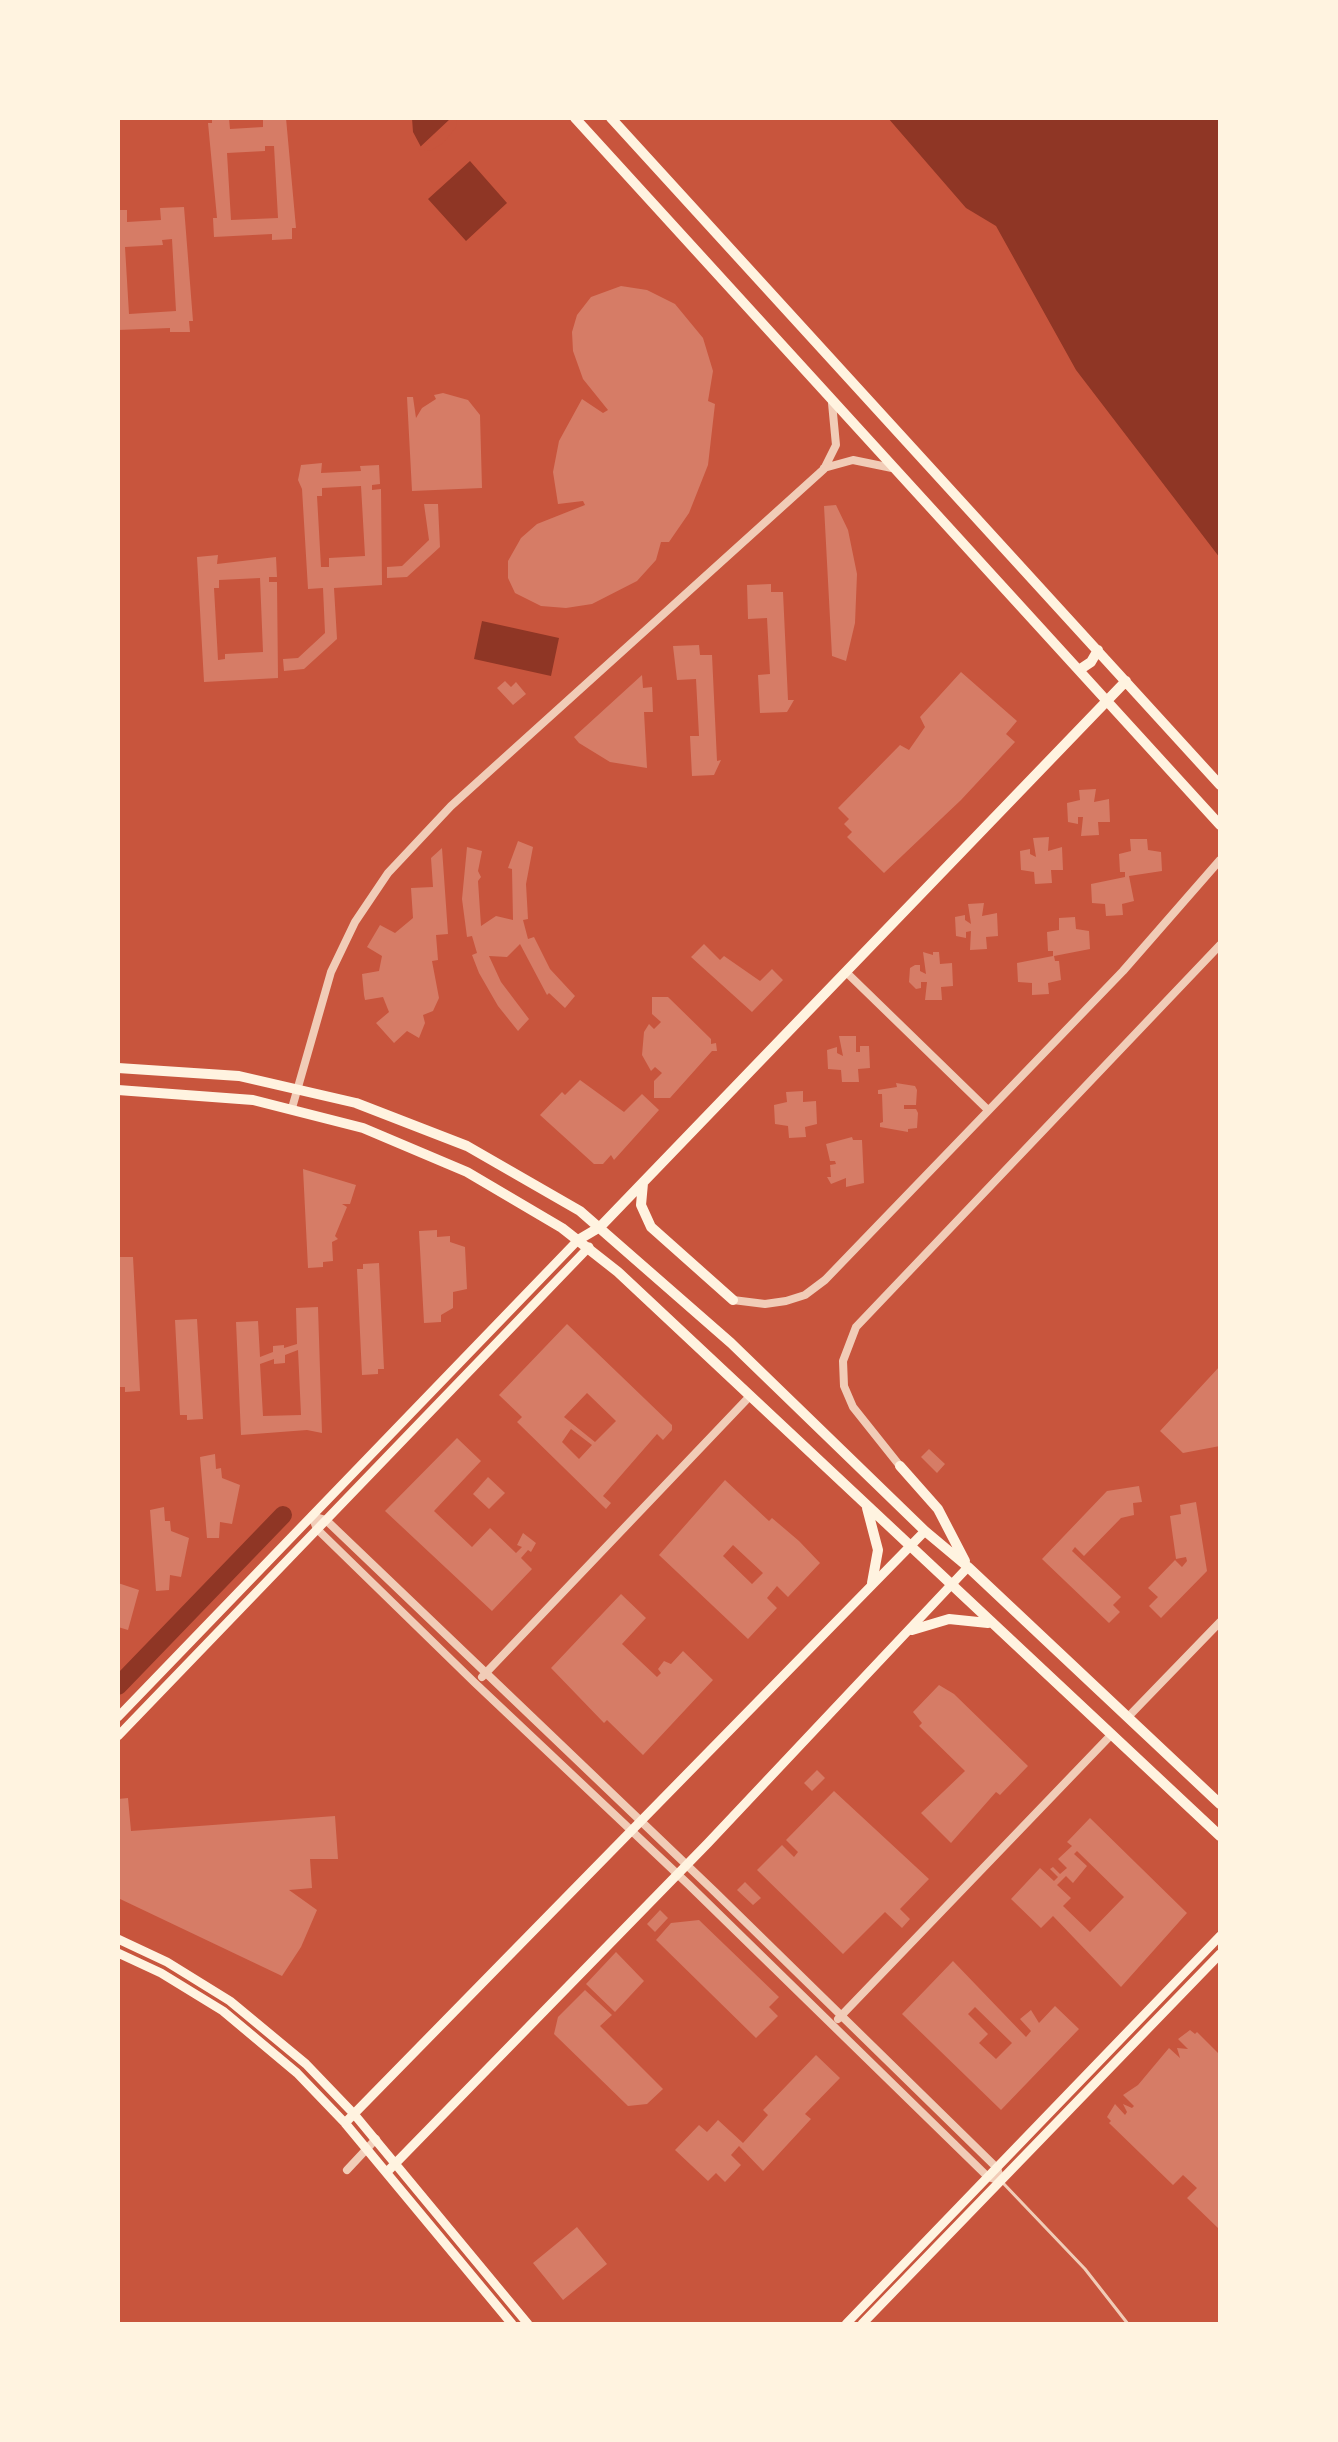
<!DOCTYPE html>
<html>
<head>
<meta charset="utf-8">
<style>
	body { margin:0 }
	#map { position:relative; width:1338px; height:2442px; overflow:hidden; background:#c8553d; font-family:Figtree,sans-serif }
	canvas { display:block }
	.frame { position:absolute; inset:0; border:120px solid #fff3e0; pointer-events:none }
</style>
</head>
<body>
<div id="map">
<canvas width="1338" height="2442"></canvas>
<div class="frame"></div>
</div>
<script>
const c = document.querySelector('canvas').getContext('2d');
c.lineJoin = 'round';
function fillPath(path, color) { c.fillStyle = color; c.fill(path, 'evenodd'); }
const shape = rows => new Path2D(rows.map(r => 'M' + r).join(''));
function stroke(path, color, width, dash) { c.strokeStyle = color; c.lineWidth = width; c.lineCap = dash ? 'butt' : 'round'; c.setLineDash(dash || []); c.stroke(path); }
fillPath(shape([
	[412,118,453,118,421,147,413,132],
	[888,118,1220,118,1220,558,1076,370,996,226,966,208],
	[470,161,507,203,466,241,428,199],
	[482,621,559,638,551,676,474,659]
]), '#8f3625');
fillPath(shape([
	[451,118,457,119,456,127,444,142,431,151,418,149]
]), '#c8553d');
stroke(shape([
	[118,1686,283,1515]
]), '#8f3625', 18);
fillPath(shape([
	[212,118,229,118,230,129,263,127,263,118,286,118,296,228,292,228,292,239,272,240,272,234,214,237,213,218,217,218,208,123,212,123],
	[265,146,274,146,278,218,231,220,227,153,265,151],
	[184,207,193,321,189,321,190,332,170,332,170,328,118,330,118,210,127,210,127,222,161,220,160,208],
	[172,239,176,311,129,314,125,247,163,245,162,240],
	[621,286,647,290,675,304,703,338,713,371,708,401,715,404,708,465,689,513,669,542,661,542,656,560,637,581,592,604,566,608,541,606,515,593,508,578,508,561,521,538,537,524,585,505,583,501,558,504,553,472,559,441,582,399,603,413,608,410,583,379,573,351,572,332,577,315,591,297],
	[443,393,468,400,480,415,482,488,412,491,407,397,413,397,416,418,422,408,436,399,434,395],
	[322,463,321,473,361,471,360,466,379,465,380,484,372,485,372,490,381,489,382,585,334,588,337,639,304,669,284,671,283,659,298,658,325,633,323,588,308,589,302,489,298,480,301,465],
	[361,486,365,556,329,558,329,567,321,567,317,496,322,496,322,488],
	[424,504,438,504,440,547,407,577,387,578,387,567,402,566,429,540],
	[836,505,848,530,857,574,855,623,846,661,832,656,824,506],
	[218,555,217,564,276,557,277,577,269,577,269,582,277,582,278,678,204,682,197,557],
	[260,578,263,652,225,654,225,659,218,660,214,588,219,588,219,580],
	[771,584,771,592,783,592,788,700,794,700,787,712,760,713,758,675,770,674,767,618,748,619,747,585],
	[699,645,700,655,712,655,717,761,721,760,714,775,692,776,690,736,699,736,696,679,677,680,673,646],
	[961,672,1017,721,1006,734,1015,742,961,800,884,873,847,837,852,832,844,824,849,819,838,808,900,745,909,750,925,727,920,717],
	[642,675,643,688,652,687,653,712,644,712,647,768,610,762,579,743,574,737],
	[505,681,511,687,516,682,526,694,513,705,497,688],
	[1096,789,1094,802,1109,799,1110,822,1098,822,1099,835,1081,836,1083,817,1078,817,1078,824,1068,822,1067,803,1080,800,1079,790],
	[1049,837,1048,851,1062,847,1063,870,1051,870,1052,883,1035,884,1034,872,1021,870,1020,851,1030,849,1030,854,1036,857,1033,838],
	[1130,839,1147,839,1148,850,1161,852,1162,871,1129,876,1134,901,1122,904,1123,915,1106,916,1105,904,1092,903,1091,884,1125,877,1125,872,1120,872,1119,854,1131,851],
	[518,841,533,847,526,884,528,919,523,920,528,939,534,937,550,969,575,996,565,1008,549,993,547,995,520,944,507,957,489,956,501,982,529,1019,518,1031,498,1006,479,973,472,955,477,953,472,936,467,937,462,899,467,847,482,851,478,871,481,877,478,881,481,926,496,916,513,920,512,869,508,868],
	[442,848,448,934,436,935,438,960,432,961,439,998,433,1011,423,1015,425,1023,419,1038,407,1031,394,1043,376,1023,389,1012,383,997,365,1000,364,995,362,974,379,971,382,956,367,947,380,925,395,933,413,918,411,888,433,887,431,858],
	[984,903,982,916,997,913,998,936,986,937,987,949,970,950,971,931,966,932,966,938,956,936,955,917,965,915,965,920,971,924,968,904],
	[1075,917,1076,929,1089,931,1090,949,1054,956,1055,961,1059,961,1061,980,1048,983,1049,994,1032,995,1032,983,1018,982,1017,963,1053,956,1053,951,1048,951,1047,932,1059,930,1059,918],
	[704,944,720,960,724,956,760,981,772,969,783,980,752,1012,691,957],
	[923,952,933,955,933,952,939,952,940,964,952,963,953,986,941,987,942,1000,925,1000,927,982,921,982,921,988,916,989,909,982,910,968,915,965,920,965,920,971,926,974],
	[652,997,668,997,711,1039,711,1044,716,1043,717,1051,712,1051,670,1098,654,1098,654,1081,662,1073,655,1067,651,1071,642,1055,644,1032,649,1024,654,1029,661,1022,652,1014],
	[839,1036,856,1036,856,1052,860,1052,860,1046,869,1046,870,1068,858,1069,859,1082,842,1082,841,1070,828,1069,827,1050,837,1047,837,1053,843,1056],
	[580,1080,624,1112,642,1094,659,1110,614,1160,611,1155,603,1164,594,1164,540,1115,562,1092,565,1095],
	[896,1083,915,1086,917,1090,916,1105,904,1105,904,1109,916,1109,918,1113,917,1128,908,1129,908,1132,880,1127,880,1123,883,1122,882,1094,878,1094,878,1090,897,1087],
	[803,1091,803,1102,816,1101,817,1124,805,1127,806,1137,789,1138,788,1126,775,1124,774,1105,787,1102,786,1092],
	[852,1137,853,1140,862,1140,864,1183,846,1187,846,1178,831,1184,827,1177,831,1177,830,1165,836,1164,835,1161,830,1161,826,1144],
	[303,1169,356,1185,350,1204,342,1204,347,1207,335,1236,338,1239,332,1242,333,1261,323,1262,323,1267,308,1268],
	[437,1230,437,1237,450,1236,450,1242,465,1247,467,1289,453,1292,453,1308,441,1315,441,1322,424,1323,419,1231],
	[118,1257,133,1257,140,1391,125,1392,125,1387,118,1387],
	[379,1263,384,1369,378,1369,378,1374,362,1375,357,1269,363,1269,363,1264],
	[318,1307,322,1433,307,1430,241,1435,236,1322,258,1321,260,1357,273,1352,273,1346,284,1345,284,1348,297,1344,296,1308],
	[298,1350,301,1415,263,1416,260,1364,274,1359,274,1364,285,1363,285,1355],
	[197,1319,203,1419,187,1420,187,1415,180,1415,175,1320],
	[567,1324,672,1425,672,1430,663,1440,657,1434,603,1496,611,1503,606,1509,517,1422,522,1417,499,1395],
	[587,1393,616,1421,595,1442,564,1417],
	[571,1429,592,1445,579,1459,562,1442],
	[1220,1366,1220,1446,1183,1453,1160,1431],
	[457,1438,481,1461,434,1511,472,1547,490,1528,516,1553,522,1547,517,1545,523,1533,536,1543,531,1552,528,1550,521,1558,532,1569,492,1611,385,1511],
	[929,1449,945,1464,937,1473,921,1457],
	[215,1454,216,1469,221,1468,222,1478,240,1485,232,1524,220,1522,219,1538,207,1538,200,1457],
	[488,1477,505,1493,489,1509,473,1494],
	[725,1480,769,1521,772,1518,799,1541,820,1563,788,1597,777,1586,767,1598,777,1608,748,1639,659,1555],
	[733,1545,763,1573,752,1584,723,1556],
	[1139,1486,1142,1502,1133,1503,1134,1515,1121,1518,1084,1556,1075,1547,1072,1551,1121,1597,1113,1605,1120,1612,1109,1623,1042,1559,1107,1491],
	[1196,1502,1207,1571,1161,1618,1149,1606,1158,1597,1148,1588,1175,1560,1182,1567,1187,1561,1186,1557,1176,1559,1170,1516,1181,1514,1180,1505],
	[164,1507,165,1521,170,1521,171,1531,189,1538,181,1577,170,1575,169,1590,156,1591,150,1510],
	[118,1583,139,1590,128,1630,118,1627],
	[621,1594,646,1618,622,1644,657,1677,661,1673,658,1669,664,1661,671,1664,683,1651,713,1680,643,1755,607,1720,604,1723,551,1668],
	[939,1685,954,1694,1028,1766,1000,1795,996,1792,951,1843,921,1813,965,1771,919,1726,922,1723,913,1712],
	[817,1770,825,1778,812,1791,804,1783],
	[834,1791,929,1879,900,1909,910,1919,902,1928,885,1912,843,1954,757,1870,782,1845,794,1857,798,1852,786,1840],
	[128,1798,131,1831,335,1816,338,1859,310,1859,312,1888,289,1890,317,1910,301,1947,282,1976,118,1898,118,1799],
	[1090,1818,1187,1913,1121,1987,1053,1916,1041,1928,1011,1899,1040,1868,1054,1881,1058,1877,1050,1869,1053,1867,1060,1874,1067,1868,1058,1859,1072,1846,1067,1842],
	[1077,1851,1124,1897,1090,1932,1063,1906,1071,1898,1057,1885,1066,1876,1073,1883,1087,1866,1074,1854],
	[745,1882,761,1898,753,1905,737,1890],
	[660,1910,668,1918,655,1932,647,1924],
	[699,1920,779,1997,769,2007,778,2016,756,2038,656,1940,671,1923],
	[616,1952,644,1981,615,2012,586,1984],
	[953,1961,1026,2037,1031,2031,1020,2019,1031,2010,1039,2023,1055,2006,1079,2029,1001,2110,902,2014],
	[975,2007,1012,2043,996,2059,979,2043,988,2034,968,2014],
	[585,1990,612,2015,600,2026,663,2089,647,2104,628,2106,554,2034,558,2017],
	[1190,2030,1195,2034,1197,2032,1220,2055,1220,2230,1187,2198,1197,2188,1183,2175,1173,2185,1109,2123,1111,2121,1107,2117,1115,2104,1125,2115,1127,2112,1123,2104,1132,2108,1134,2106,1123,2095,1138,2085,1169,2048,1180,2058,1177,2048,1188,2049,1178,2039],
	[816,2055,840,2078,805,2114,811,2119,763,2171,739,2146,731,2155,741,2165,725,2182,716,2173,708,2181,675,2150,699,2125,707,2132,718,2120,743,2143,768,2115,763,2110],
	[577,2227,607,2264,563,2300,533,2263]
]), '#d67c66');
stroke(shape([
	[1003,2183,1085,2269,1128,2324]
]), '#f1ccb7', 3);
stroke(shape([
	[824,468,853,460,892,468],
	[846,972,988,1110],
	[292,1108,331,972,355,922,388,873,451,806,824,469,836,445,832,403],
	[733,1300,765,1304,786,1301,805,1295,825,1280,1123,971,1220,860],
	[900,1466,853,1407,844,1386,843,1361,856,1327,1220,945],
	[312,1516,326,1520,715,1892,997,2168,1001,2181],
	[312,1516,317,1529,475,1683,689,1885,988,2177,1001,2181],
	[482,1677,750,1396],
	[1128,1717,1220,1622],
	[838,2019,1112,1734],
	[347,2170,376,2139]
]), '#f1ccb7', 8);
stroke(shape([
	[118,1717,578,1240],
	[118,1736,589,1247],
	[118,1939,167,1962,230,2001,306,2064,354,2114,528,2324],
	[118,1953,161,1973,223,2011,297,2073,345,2123,512,2324],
	[345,2123,925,1531],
	[387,2172,708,1843,968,1567],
	[846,2324,1220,1936],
	[862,2324,1220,1954]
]), '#fff3e0', 9);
stroke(shape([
	[575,118,1220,825],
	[611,118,1220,785],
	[1079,670,1091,662,1098,650],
	[118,1068,239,1076,356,1103,467,1146,580,1211,731,1343,925,1531,968,1567,1220,1804],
	[118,1090,253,1100,363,1128,467,1172,562,1228,618,1272,1220,1836],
	[643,1183,641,1205,651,1227,733,1300],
	[578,1240,600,1227,1126,681],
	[900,1466,938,1509,965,1561],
	[867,1508,878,1550,872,1583],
	[912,1630,949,1619,988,1623]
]), '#fff3e0', 10);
</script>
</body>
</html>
